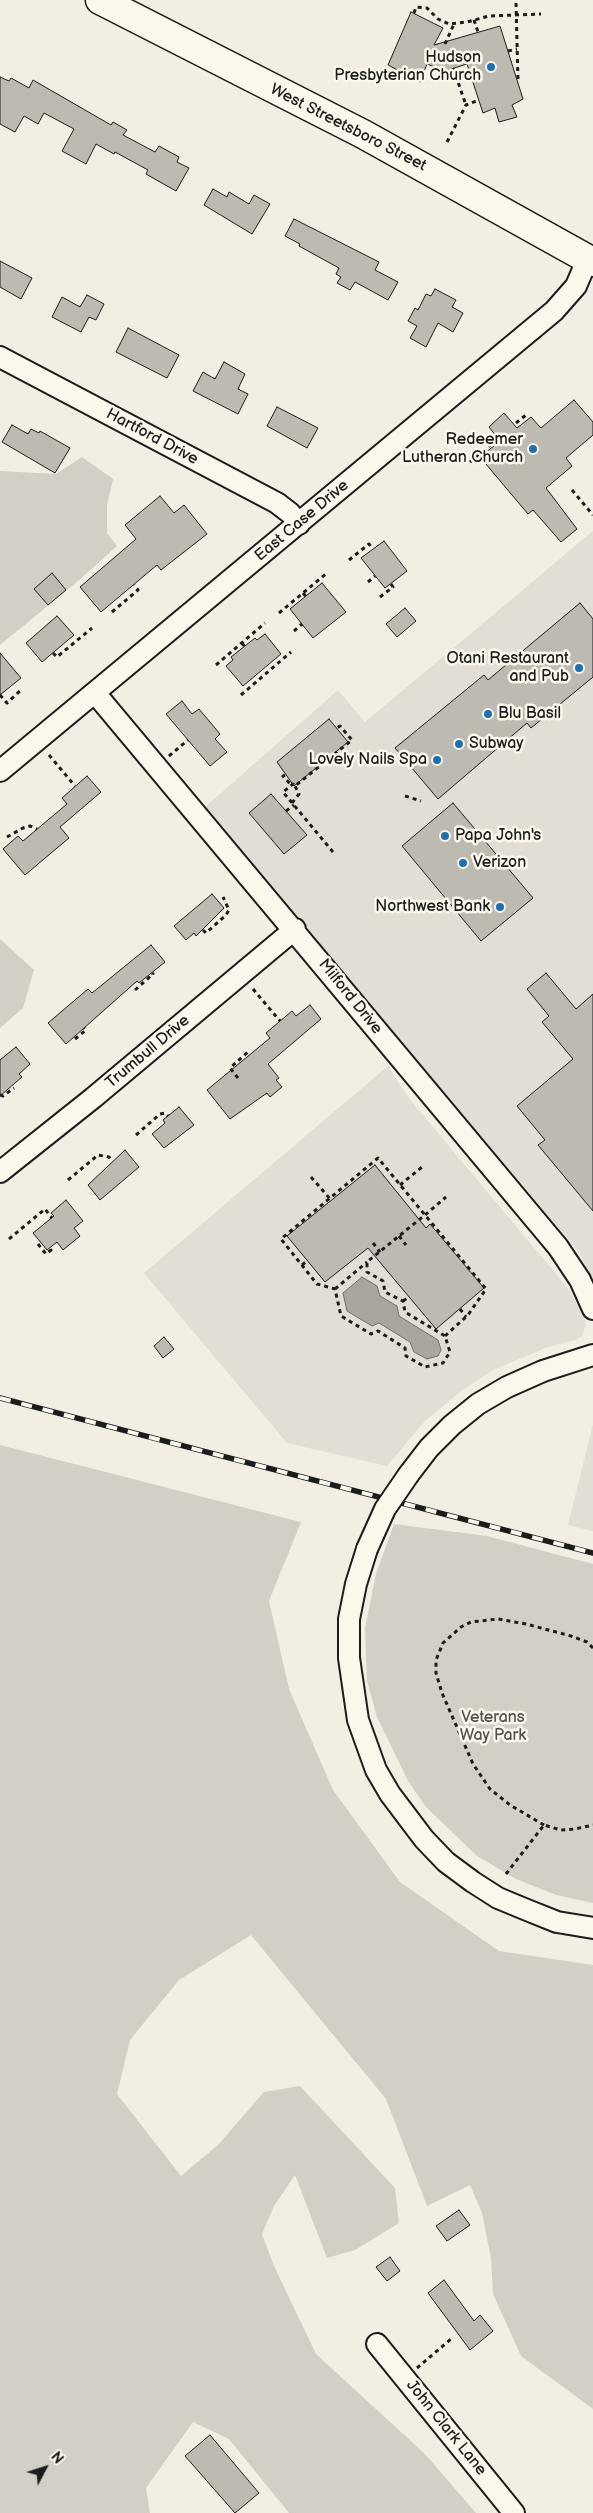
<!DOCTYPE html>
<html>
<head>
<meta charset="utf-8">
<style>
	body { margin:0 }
	#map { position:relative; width:593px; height:2513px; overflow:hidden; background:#f2eee4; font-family:"Balsamiq Sans",sans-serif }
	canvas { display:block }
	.north { position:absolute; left:20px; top:2443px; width:50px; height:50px; -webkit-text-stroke:4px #fbf7ec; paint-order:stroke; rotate:50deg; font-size:14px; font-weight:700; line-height:20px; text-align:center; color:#1c1c1c }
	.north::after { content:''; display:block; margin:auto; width:18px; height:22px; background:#1c1c1c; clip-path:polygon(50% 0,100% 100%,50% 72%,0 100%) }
</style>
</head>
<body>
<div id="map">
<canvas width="593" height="2513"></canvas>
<div class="north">N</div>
</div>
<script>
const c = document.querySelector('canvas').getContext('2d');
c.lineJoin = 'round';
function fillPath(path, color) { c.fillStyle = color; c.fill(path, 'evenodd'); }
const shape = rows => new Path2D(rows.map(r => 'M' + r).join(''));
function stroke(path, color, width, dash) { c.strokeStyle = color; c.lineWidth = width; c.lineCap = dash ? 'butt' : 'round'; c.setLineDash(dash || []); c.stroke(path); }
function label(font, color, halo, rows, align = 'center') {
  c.font = font + ' "Balsamiq Sans",sans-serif'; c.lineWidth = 5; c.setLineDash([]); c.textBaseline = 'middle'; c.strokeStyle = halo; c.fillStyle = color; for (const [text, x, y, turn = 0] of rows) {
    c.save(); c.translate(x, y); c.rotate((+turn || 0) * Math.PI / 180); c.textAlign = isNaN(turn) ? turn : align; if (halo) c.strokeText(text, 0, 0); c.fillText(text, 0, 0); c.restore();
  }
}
fillPath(shape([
	[593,531,593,1283,579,1252,204,808,338,690,365,722],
	[388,1066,407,1096,567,1287,583,1314,586,1324,582,1336,575,1340,548,1347,493,1370,461,1391,425,1421,387,1466,287,1443,144,1273],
	[593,1424,593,1531,568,1525]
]), '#e2ded5');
fillPath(shape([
	[82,457,113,479,107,505,107,533,117,546,77,582,0,645,0,471,56,474],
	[0,939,34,970,23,1008,0,1028],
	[0,1445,301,1522,269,1601,289,1689,333,1790,400,1882,499,1951,593,1965,593,2409,521,2356,493,2294,491,2258,482,2213,470,2185,427,2206,386,2099,251,1935,179,1980,130,2040,117,2094,181,2176,218,2145,264,2092,300,2086,395,2188,399,2223,355,2250,327,2258,295,2175,274,2206,262,2234,274,2266,316,2354,425,2454,476,2513,289,2513,229,2439,193,2422,146,2488,150,2513,0,2513],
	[394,1524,487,1536,593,1564,593,1903,556,1895,516,1879,477,1856,426,1807,408,1781,377,1717,367,1681,365,1628,376,1574]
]), '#d2cfc6');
const water = shape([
	[362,1277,377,1286,380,1296,397,1306,399,1316,438,1340,441,1350,438,1356,427,1359,414,1352,410,1342,379,1323,372,1326,347,1311,343,1293,362,1277]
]);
fillPath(water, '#a9a6a0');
stroke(water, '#716f6b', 1);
const building = shape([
	[411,12,443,28,434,45,500,26,523,99,512,105,517,117,499,122,495,108,483,113,467,64,445,71,427,64,420,82,388,65,411,12],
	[0,77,9,81,11,78,29,88,33,80,111,125,113,122,127,130,123,135,155,152,159,146,179,157,177,162,189,168,176,191,146,174,148,170,115,152,114,154,96,144,86,164,62,151,74,129,44,113,38,124,24,116,15,132,0,124,0,77],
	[213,189,227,197,229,192,249,204,254,195,270,204,252,234,204,205,213,189],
	[294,219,379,262,375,270,398,282,388,300,355,282,350,290,337,283,341,277,336,274,339,268,299,246,300,244,285,236,294,219],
	[0,261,32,278,21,299,0,287,0,261],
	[435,289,456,300,452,307,463,313,453,332,438,323,426,347,410,338,417,326,408,321,415,308,418,310,426,294,431,296,435,289],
	[87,295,104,304,96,320,89,317,81,332,52,317,62,297,80,307,87,295],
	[128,328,179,355,167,378,116,352,128,328],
	[224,362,245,374,238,389,248,394,238,414,193,391,203,372,215,379,224,362],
	[574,400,593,422,593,435,566,458,572,466,546,488,577,529,561,542,533,510,528,514,480,457,500,441,489,427,504,413,517,428,531,417,541,428,574,400],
	[277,407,318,428,307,448,267,426,277,407],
	[12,425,28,434,31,429,39,433,40,431,70,448,55,473,2,442,12,425],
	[160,496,174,513,184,505,207,534,161,570,157,565,101,612,80,587,136,539,125,525,160,496],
	[384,541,407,571,385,588,361,558,384,541],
	[52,573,66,590,48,605,34,589,52,573],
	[322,583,346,612,313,638,290,609,322,583],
	[580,603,593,619,593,677,531,728,527,723,438,799,395,748,484,675,488,680,580,603],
	[405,608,416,621,397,637,386,624,405,608],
	[57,616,74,635,42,662,26,643,57,616],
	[265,634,281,654,243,686,226,666,233,660,231,657,255,638,257,640,265,634],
	[0,653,21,678,0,695,0,653],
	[182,701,192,714,199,709,220,734,215,739,227,752,210,766,166,714,182,701],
	[329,719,348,742,294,786,277,762,329,719],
	[87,776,101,792,60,827,69,838,25,875,3,849,18,836,23,841,67,804,62,798,87,776],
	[271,794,307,835,284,854,249,813,271,794],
	[453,803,533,898,481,941,402,846,453,803],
	[212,894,224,908,196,936,194,933,186,940,174,926,212,894],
	[151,945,165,962,139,983,137,981,66,1044,48,1023,88,989,92,993,151,945],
	[546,973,576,1009,593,994,593,1211,538,1145,545,1140,517,1106,573,1059,542,1022,549,1016,527,989,546,973],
	[310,1005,321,1019,268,1064,279,1078,276,1080,282,1087,270,1097,267,1093,230,1119,207,1090,270,1038,266,1033,292,1011,296,1016,310,1005],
	[16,1047,30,1064,19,1074,22,1077,0,1096,0,1060,16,1047],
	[179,1107,194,1125,164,1148,152,1134,165,1123,163,1120,179,1107],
	[125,1150,139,1167,100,1200,88,1185,125,1150],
	[375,1165,426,1228,430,1224,484,1288,436,1329,368,1248,325,1282,287,1236,375,1165],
	[66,1200,83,1221,74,1228,80,1236,63,1250,57,1242,47,1250,33,1233,54,1216,51,1213,66,1200],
	[164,1337,174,1349,163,1358,154,1346,164,1337],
	[459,2210,470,2225,447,2241,436,2226,459,2210],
	[390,2257,400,2271,387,2281,376,2267,390,2257],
	[444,2280,474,2321,480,2315,493,2331,470,2350,428,2293,444,2280],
	[210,2435,259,2493,235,2513,185,2456,210,2435]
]);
fillPath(building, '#bdbab1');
stroke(building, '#1c1c1c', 1);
const minor = shape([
	[0,357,277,503,290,513,299,524],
	[95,693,558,1247,580,1280,593,1309],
	[0,771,554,311,576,286,588,258],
	[0,1172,93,1098,295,929],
	[409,1474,429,1448,452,1425,478,1404,507,1387,543,1371,593,1355],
	[367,1549,356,1584,349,1619,349,1658,358,1720,376,1770,390,1794,424,1839,446,1862,473,1882,498,1898,527,1910,557,1922,593,1928],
	[377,2344,514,2513]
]);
const primary = shape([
	[100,0,363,134,593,262]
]);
stroke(minor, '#1c1c1c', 24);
stroke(primary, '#1c1c1c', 31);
stroke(shape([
	[516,3,518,81],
	[414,13,416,7,427,8,438,19,449,24,467,22,489,16,541,14],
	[474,20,478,32],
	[445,44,454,24],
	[508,51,517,49],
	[453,68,466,105],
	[447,142,466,105,479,100],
	[516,423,526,415],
	[470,462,495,441],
	[572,490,593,515],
	[349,560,369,544,373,549],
	[368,582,375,576],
	[303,593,308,599],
	[380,597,393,587,391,584],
	[112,612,138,590,134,585],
	[279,613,327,573],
	[294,631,302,624],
	[242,643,245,647],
	[53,653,57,657,92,628],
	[216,665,265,623],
	[0,695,7,703,21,690],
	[241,695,291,652],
	[49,755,75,786],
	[169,756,188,740],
	[285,775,283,776,291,785],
	[405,796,421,801],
	[292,803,299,794,295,786],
	[286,811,294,805],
	[7,837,23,828,30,826,37,829],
	[333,852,283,792,293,784,295,786,352,740,340,726,337,728],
	[203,930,206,933,226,915,229,910,223,897],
	[253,989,280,1021],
	[135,990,153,974,152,973],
	[75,1039,86,1030,84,1028],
	[238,1078,230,1068,248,1052],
	[0,1095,3,1096,14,1088],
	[136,1135,160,1114,165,1113,168,1116],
	[311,1177,331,1200],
	[68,1180,98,1155,109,1157,112,1161],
	[400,1185,422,1167],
	[399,1236,406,1245],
	[9,1239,45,1209,52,1218],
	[373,1243,380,1252],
	[38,1244,46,1254,51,1250,49,1249],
	[302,1265,307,1261],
	[335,1289,367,1262],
	[403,1301,409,1297],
	[460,1309,466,1317],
	[445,1336,468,1315,486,1289,425,1215,378,1158,281,1239,317,1284,335,1289,341,1316,371,1334,378,1331,405,1348,406,1356,425,1367,443,1363,450,1352,445,1336,405,1312,403,1301,385,1292,383,1281,367,1272,367,1262,399,1236,425,1215,446,1197],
	[544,1825,510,1805,490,1789,473,1764,442,1693,436,1673,436,1660,443,1643,461,1627,471,1622,498,1619,526,1624,571,1636,587,1642,593,1648],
	[506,1874,544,1825,561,1830,575,1829,593,1825],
	[417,2368,451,2339]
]), '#1c1c1c', 3, [4, 4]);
stroke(minor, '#fbf7ec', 20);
stroke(primary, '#fbf7ec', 28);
const rail = shape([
	[0,1398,593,1553]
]);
stroke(rail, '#1c1c1c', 5.5);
stroke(rail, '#fbf7ec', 4, [11]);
const minorBridge = shape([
	[367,1549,385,1509,409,1474]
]);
stroke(minorBridge, '#1c1c1c', 24, []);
stroke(minorBridge, '#fbf7ec', 20);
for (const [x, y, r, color] of [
	[491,67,5,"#1f6fb2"],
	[533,449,5,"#1f6fb2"],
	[579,668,5,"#1f6fb2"],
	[488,714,5,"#1f6fb2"],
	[459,744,5,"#1f6fb2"],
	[437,760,5,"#1f6fb2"],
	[445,836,5,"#1f6fb2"],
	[463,863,5,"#1f6fb2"],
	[500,907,5,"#1f6fb2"]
]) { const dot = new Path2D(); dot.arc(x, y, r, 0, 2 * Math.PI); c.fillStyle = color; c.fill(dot); stroke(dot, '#fbf7ec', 2); }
label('16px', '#1c1c1c', '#fbf7ec', [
	["Hudson",481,58],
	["Presbyterian Church",481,76],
	["Redeemer",523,440],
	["Lutheran Church",523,458],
	["Otani Restaurant",569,659],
	["and Pub",569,677],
	["Blu Basil",498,714,"left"],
	["Subway",469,744,"left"],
	["Lovely Nails Spa",427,760],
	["Papa John's",455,836,"left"],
	["Verizon",473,863,"left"],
	["Northwest Bank",490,907]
], 'right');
label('16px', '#1c1c1c', '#fbf7ec', [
	["West Streetsboro Street",348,128,27],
	["Hartford Drive",152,437,28],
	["East Case Drive",302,521,-40],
	["Milford Drive",350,997,51],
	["Trumbull Drive",148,1052,-40],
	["John Clark Lane",446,2428,51]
]);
label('16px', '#53524f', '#fbf7ec', [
	["Veterans",493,1718],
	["Way Park",493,1736]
]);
</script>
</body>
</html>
